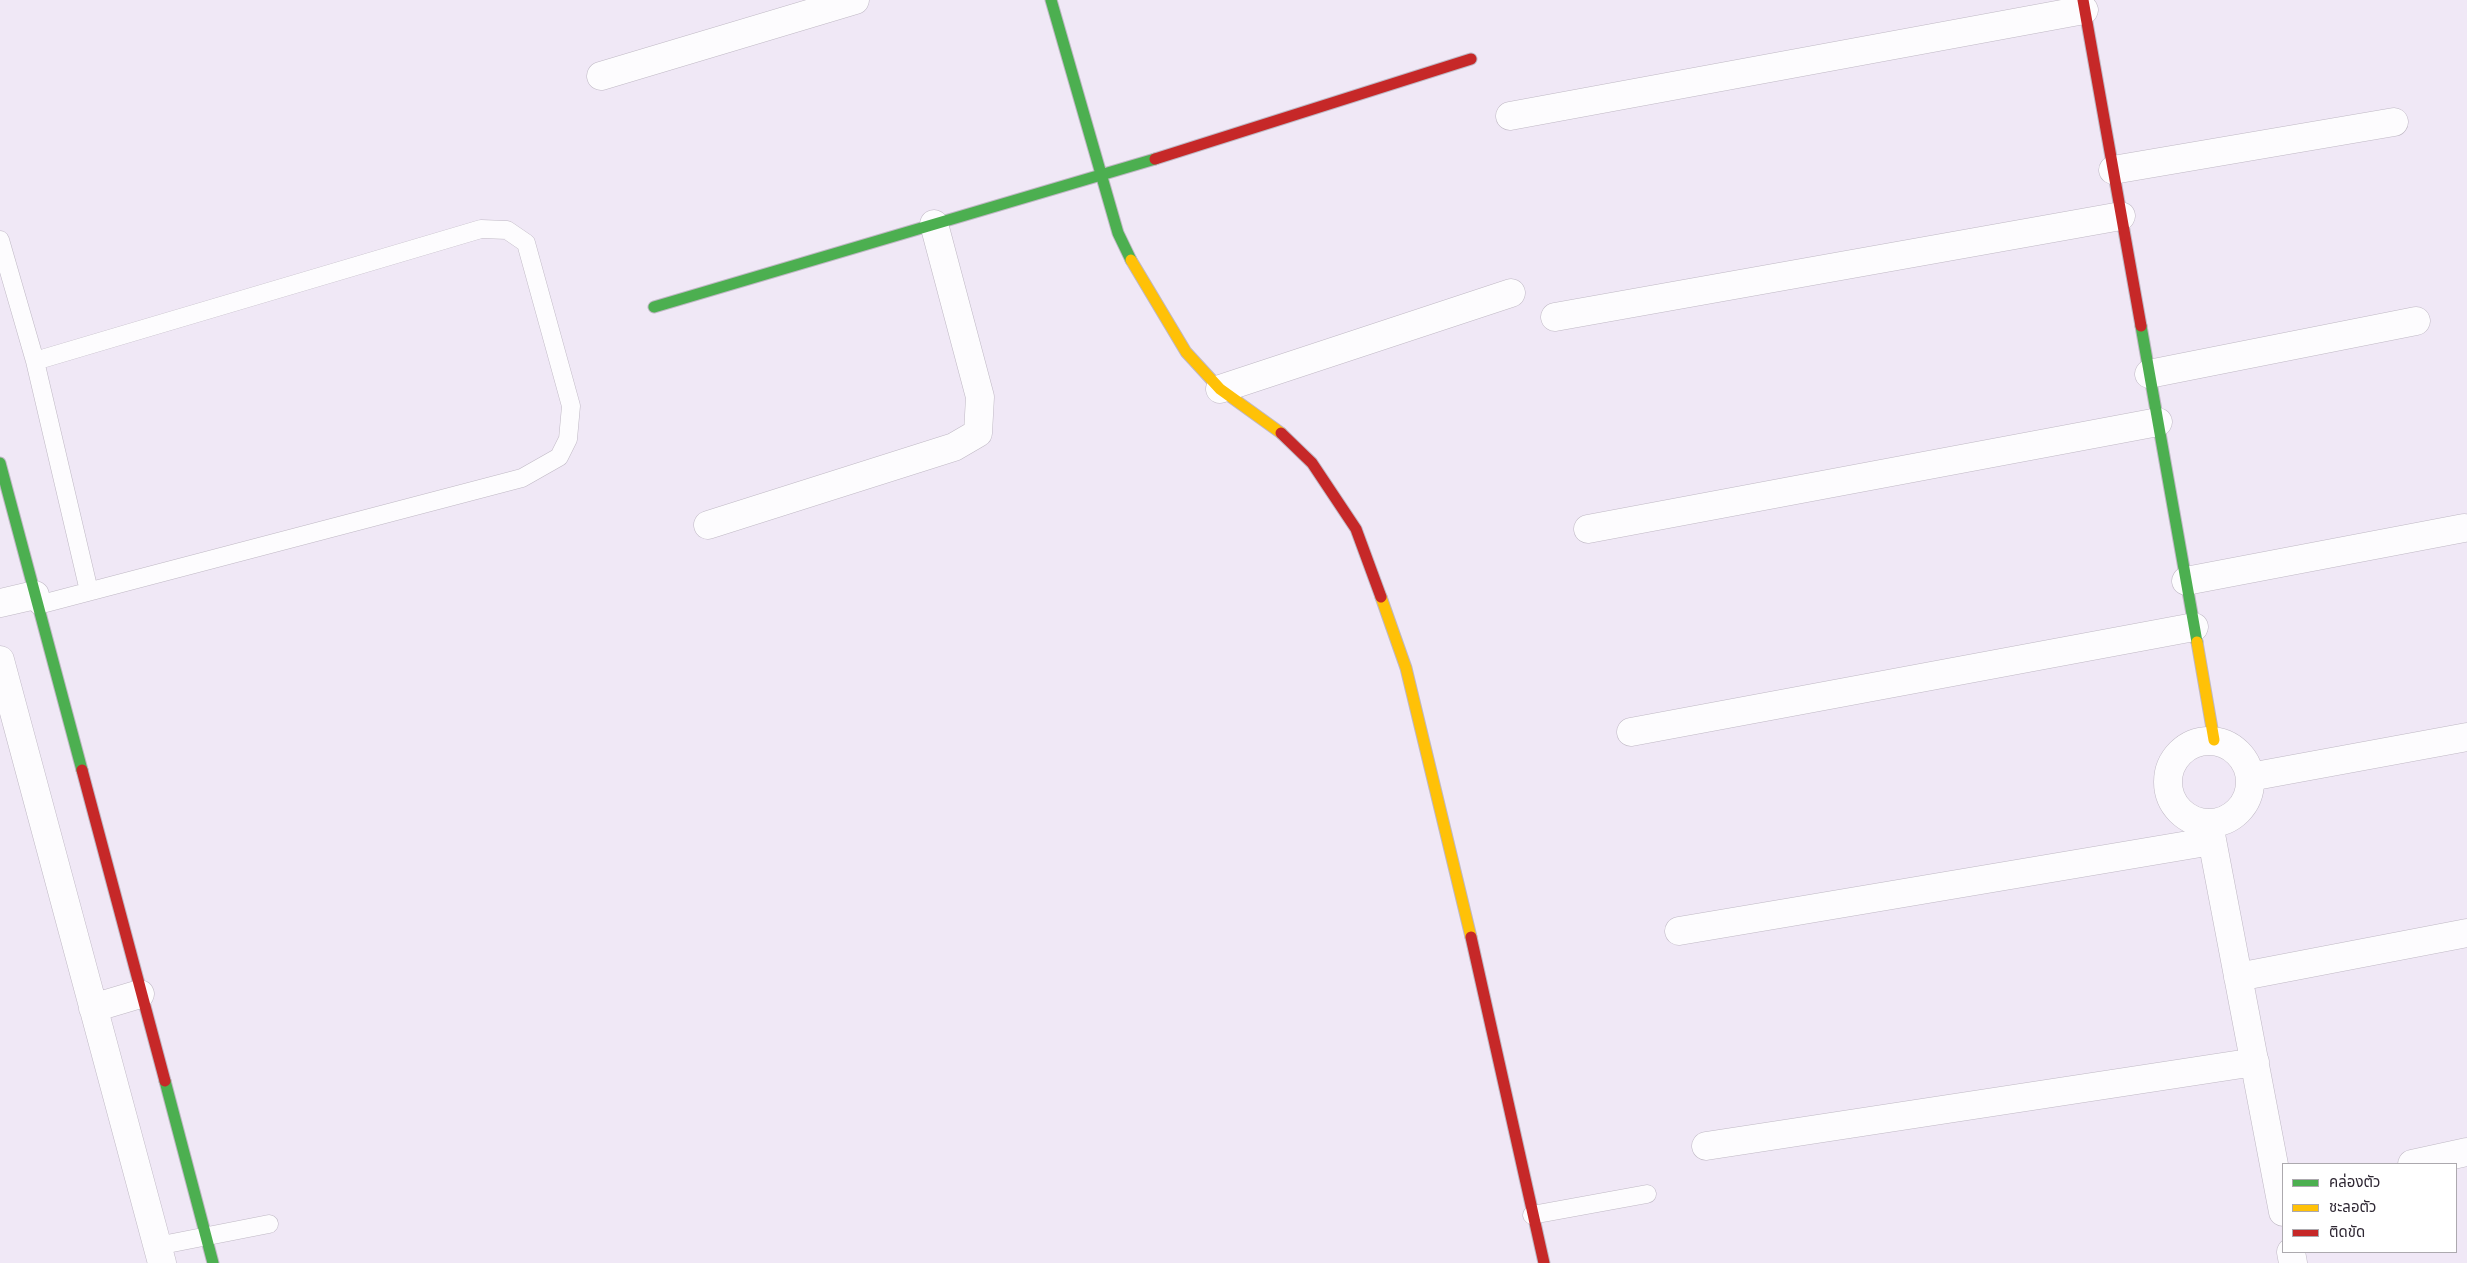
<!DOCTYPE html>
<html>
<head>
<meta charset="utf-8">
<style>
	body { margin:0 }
	#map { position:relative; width:2467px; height:1263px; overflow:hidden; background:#f0e8f6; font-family:"PT Serif","Noto Sans Thai",serif }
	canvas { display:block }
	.legend { position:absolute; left:2282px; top:1163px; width:175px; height:90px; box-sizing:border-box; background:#fff; border:1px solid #aca9ae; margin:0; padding:6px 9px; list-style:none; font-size:15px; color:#2f2834 }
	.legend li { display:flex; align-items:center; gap:10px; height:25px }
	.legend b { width:25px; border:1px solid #aca9ae }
</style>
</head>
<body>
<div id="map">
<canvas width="2467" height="1263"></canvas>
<ul class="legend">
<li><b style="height:6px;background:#4caf50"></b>คล่องตัว</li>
<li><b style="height:6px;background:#ffc107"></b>ชะลอตัว</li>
<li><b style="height:6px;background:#c62828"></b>ติดขัด</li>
</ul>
</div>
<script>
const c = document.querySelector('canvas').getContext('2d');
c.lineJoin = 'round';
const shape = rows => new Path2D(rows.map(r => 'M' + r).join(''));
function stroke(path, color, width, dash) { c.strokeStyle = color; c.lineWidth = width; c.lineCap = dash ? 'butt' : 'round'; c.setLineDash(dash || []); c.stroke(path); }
const lane = shape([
	[0,240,35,361,481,229,507,230,526,243,571,406,568,439,559,457,522,478,38,605],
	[35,361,89,591],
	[1532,1215,1647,1194],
	[157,1246,269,1224]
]);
const street = shape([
	[601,76,855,0],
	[1510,116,2084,10],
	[2113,170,2394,122],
	[1555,317,2121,216],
	[2149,374,2416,321],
	[1220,389,1511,293],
	[708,525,954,447,978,433,980,397,934,224],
	[1588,529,2158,422],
	[2186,581,2464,528],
	[0,603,35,595],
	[0,660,162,1263],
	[1631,732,2194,627],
	'2168 782a41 41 0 1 1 82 0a41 41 0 1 1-82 0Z',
	[2250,777,2467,737],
	[2209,824,2283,1212],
	[1679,931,2212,841],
	[2238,977,2467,933],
	[93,1008,140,994],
	[1706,1146,2255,1062],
	[2412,1164,2467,1152],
	[2291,1252,2293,1263]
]);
const fast = shape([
	[1051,0,1118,233,1131,260],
	[654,307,1155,159],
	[2141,326,2197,642],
	[0,463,82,770],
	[165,1081,213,1263]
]);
const slow = shape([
	[1131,260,1186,352,1220,389,1281,433],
	[1381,597,1406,668,1471,937],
	[2197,642,2214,740]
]);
const jam = shape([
	[2083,0,2141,326],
	[1155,159,1471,59],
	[1281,433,1312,463,1356,529,1381,597],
	[82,770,165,1081],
	[1471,937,1544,1263]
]);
stroke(lane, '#bfb8c4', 19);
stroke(street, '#bfb8c4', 29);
stroke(fast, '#bfb8c4', 13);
stroke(slow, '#bfb8c4', 13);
stroke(jam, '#bfb8c4', 13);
stroke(lane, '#fdfcfe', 18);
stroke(street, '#fdfcfe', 28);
stroke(fast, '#4caf50', 11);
stroke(slow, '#ffc107', 11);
stroke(jam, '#c62828', 11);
</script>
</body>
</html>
